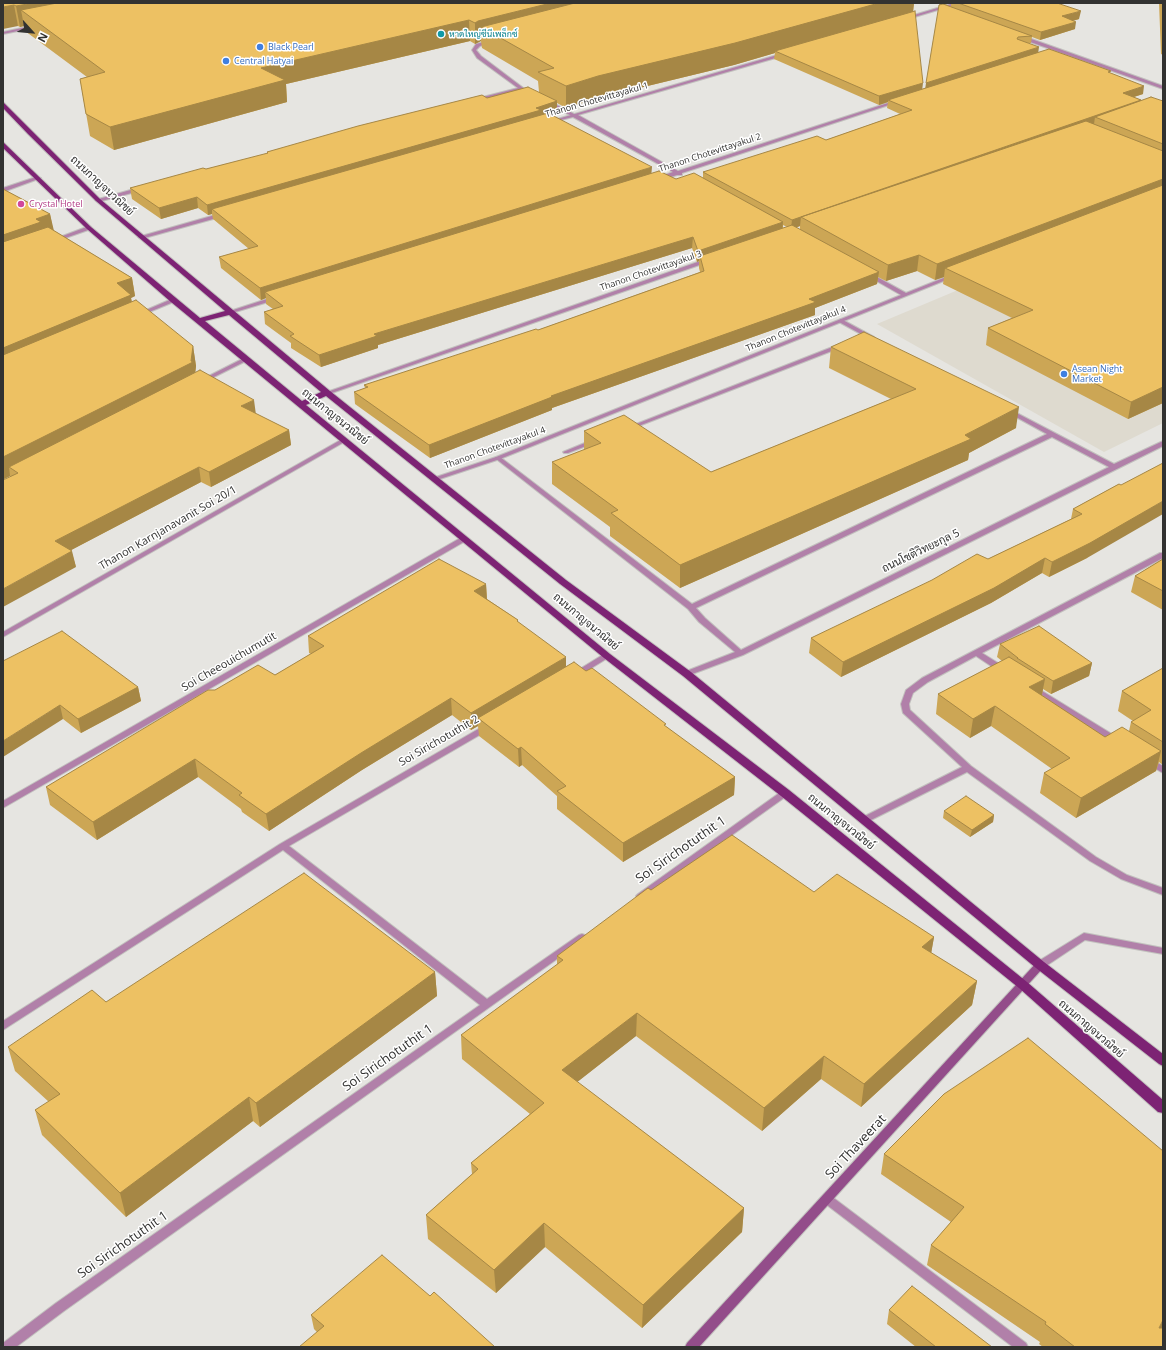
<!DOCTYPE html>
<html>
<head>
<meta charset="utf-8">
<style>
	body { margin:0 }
	#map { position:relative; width:1166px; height:1350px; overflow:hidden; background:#e6e5e1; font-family:"Open Sans",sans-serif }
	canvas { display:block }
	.frame { position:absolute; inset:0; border:4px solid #323231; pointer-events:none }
	.north { position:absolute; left:12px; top:12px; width:40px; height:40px; -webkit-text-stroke:3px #fff; paint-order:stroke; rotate:117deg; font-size:11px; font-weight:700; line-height:16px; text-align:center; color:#323231 }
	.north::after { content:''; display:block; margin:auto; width:14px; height:18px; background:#323231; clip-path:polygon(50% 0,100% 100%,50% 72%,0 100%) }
</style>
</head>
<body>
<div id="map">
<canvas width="1166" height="1350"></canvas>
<div class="frame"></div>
<div class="north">N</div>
</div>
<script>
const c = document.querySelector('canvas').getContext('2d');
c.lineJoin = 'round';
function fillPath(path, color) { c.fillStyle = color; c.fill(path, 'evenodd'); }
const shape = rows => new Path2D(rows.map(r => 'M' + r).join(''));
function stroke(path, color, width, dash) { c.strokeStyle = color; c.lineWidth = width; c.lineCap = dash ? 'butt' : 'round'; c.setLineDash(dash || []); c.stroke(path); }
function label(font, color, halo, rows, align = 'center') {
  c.font = font + ' "Open Sans",Sarabun,sans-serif'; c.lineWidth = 3; c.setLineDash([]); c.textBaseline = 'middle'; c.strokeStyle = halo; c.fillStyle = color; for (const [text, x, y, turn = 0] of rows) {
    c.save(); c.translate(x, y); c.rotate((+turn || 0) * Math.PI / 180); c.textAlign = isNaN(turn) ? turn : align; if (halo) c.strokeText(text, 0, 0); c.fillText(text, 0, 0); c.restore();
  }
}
fillPath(shape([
	[1163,204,1163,423,1104,452,877,324]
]), '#dedacf');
const lane = shape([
	[36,25,38,26,38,27,3,34,3,32,36,25],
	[492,40,494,41,494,42,480,46,476,50,481,56,526,90,475,101,475,99,518,88,477,58,472,50,476,44,492,40],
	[545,101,549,101,576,115,572,116,545,103,545,101],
	[141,187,143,188,143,190,98,202,95,200,141,187],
	[841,319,874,337,875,338,872,340,870,339,839,322,838,321,841,319],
	[840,344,843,346,842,347,631,429,629,430,626,428,840,344],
	[1009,409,1114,464,1163,441,1163,446,743,655,687,676,683,674,684,672,735,652,699,622,688,609,495,458,496,457,500,457,692,604,1047,434,1007,412,1006,411,1009,409],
	[1052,437,1109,467,741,650,705,618,696,608,1052,437],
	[592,440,595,442,594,443,568,453,564,453,563,452,592,440],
	[1160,553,1163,553,1163,558,982,653,1006,668,1007,670,1006,672,1000,672,976,656,928,682,913,693,909,704,910,710,971,766,1096,857,1127,875,1163,888,1163,895,1121,879,1090,861,967,772,867,822,861,822,860,820,861,818,962,767,903,713,901,704,906,690,922,678,1160,553],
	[1034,686,1120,739,1121,741,1117,744,1114,743,1031,691,1030,689,1034,686],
	[1149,758,1163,766,1163,773,1146,763,1145,761,1146,759,1149,758]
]);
const street = shape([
	[954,3,961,3,908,19,904,18,954,3],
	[1019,36,1023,36,1163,86,1163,89,1019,38,1019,36],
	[784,53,786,53,786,55,578,115,678,171,894,101,898,102,682,173,682,175,677,175,658,181,656,180,656,178,673,172,573,117,549,123,547,122,784,53],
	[36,177,41,178,3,192,3,188,36,177],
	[222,213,225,215,224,216,141,239,138,237,222,213],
	[89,226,91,227,91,229,57,241,52,240,89,226],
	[709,258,711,259,711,261,329,394,325,394,324,393,709,258],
	[868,272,906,293,951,275,956,276,500,459,437,480,433,480,432,479,433,478,496,457,901,295,866,275,866,273,868,272],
	[276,296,279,298,278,299,232,313,228,313,227,312,276,296],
	[174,298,176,299,176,301,142,315,138,315,137,314,174,298],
	[246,357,248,358,248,360,202,383,199,381,246,357],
	[344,438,347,440,346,441,3,637,3,632,344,438],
	[462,537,465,537,469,539,3,808,3,801,462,537],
	[604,654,607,654,611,656,577,677,571,677,570,675,604,654],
	[487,724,491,727,490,729,289,846,487,999,579,935,582,934,585,935,587,937,585,939,64,1311,16,1347,3,1347,3,1343,56,1303,480,1005,283,850,3,1030,3,1021,280,844,487,724],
	[785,790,788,791,789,793,788,795,644,898,638,898,636,896,638,894,782,791,785,790],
	[1084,933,1163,948,1163,954,1085,940,1043,968,1040,969,1037,968,1035,965,1037,962,1084,933],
	[827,1194,831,1196,1026,1343,1028,1347,1013,1347,823,1202,822,1199,823,1196,827,1194]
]);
const secondary = shape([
	[1040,961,1043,962,1045,965,1043,968,699,1347,685,1347,687,1343,1037,962,1040,961]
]);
const primary = shape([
	[3,102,100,199,330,391,566,580,691,672,1044,962,1163,1054,1163,1066,1159,1064,1036,968,683,676,560,584,326,396,306,405,610,654,789,790,1027,982,1163,1100,1163,1113,1158,1112,1019,988,781,796,604,658,171,302,87,229,3,148,3,142,91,227,200,318,225,311,96,201,28,134,3,108,3,102],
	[229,315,321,392,302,401,205,321,229,315]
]);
stroke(lane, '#c2c1be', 2);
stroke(street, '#c2c1be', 2);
stroke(secondary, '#c2c1be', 2);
stroke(primary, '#c2c1be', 2);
fillPath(lane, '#b180a9');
fillPath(street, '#b180a9');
fillPath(secondary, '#934d8a');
fillPath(primary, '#7d2374');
fillPath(shape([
	[3,3,914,3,913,11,922,89,926,88,940,3,1057,3,1079,19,1073,21,1075,29,1040,40,1032,37,1031,43,1027,43,1038,52,1110,73,1143,94,1134,97,1141,100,1163,101,1163,403,1128,419,986,345,988,328,1012,318,943,284,944,277,935,280,917,271,886,281,878,277,877,284,815,308,815,315,552,408,552,410,430,458,355,404,354,392,365,388,364,385,538,330,700,272,699,268,699,261,697,262,692,248,378,345,378,348,321,367,291,348,291,343,265,324,264,312,273,309,266,304,266,298,261,300,221,268,219,257,249,249,213,219,212,214,208,215,198,208,161,219,132,199,130,188,267,154,267,152,487,98,539,92,538,81,482,48,481,41,475,44,470,41,286,84,287,102,114,150,90,136,80,79,87,77,25,31,24,26,20,27,18,26],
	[951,3,951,7,944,5],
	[775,53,774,59,879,105,888,102,887,108,900,114,826,140,703,172,703,178,676,179,651,173,548,113,557,111,557,103,566,108,598,98,734,65],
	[783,225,787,227,783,228],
	[800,226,800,230,796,228],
	[1159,3,1163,3,1163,55,1161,54],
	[3,189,50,214,53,230,132,278,135,296,131,298,132,302,193,346,196,366,195,373,256,414,289,430,291,445,211,487,201,482,71,550,76,567,10,476,4,479,3,478],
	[831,347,1016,428,969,453,968,460,680,588,610,536,610,527,552,484,552,462,584,450,584,431,711,472,891,399,829,368],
	[1119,484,1087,558,1049,577,1042,573,991,603,841,677,809,653,811,638,988,559,1071,519,1073,509],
	[1163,559,1163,610,1131,592,1135,576],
	[486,584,487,599,518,620,518,622,566,666,586,671,666,727,735,777,734,795,623,862,557,809,557,796,522,765,519,767,479,736,478,726,471,730,452,715,362,770,269,831,242,812,241,809,198,777,97,840,50,805,46,787,215,690,275,675,311,654,309,653,308,636],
	[1000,644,1092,663,1089,676,1051,694,1043,689,1042,695,1105,737,1129,731,1131,722,1133,721,1118,711,1122,691,1163,668,1163,765,1159,762,1156,771,1076,818,1040,793,1044,773,1052,769,991,726,970,738,936,714,938,694,1002,661,997,657],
	[3,661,138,687,141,701,81,733,63,719],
	[944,811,994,815,993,822,970,837,943,818],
	[651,890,814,892,934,937,931,953,977,981,972,1005,861,1107,821,1079,762,1131,636,1036,577,1082,744,1208,742,1232,642,1328,545,1247,496,1293,428,1239,426,1215,472,1174,471,1163,530,1114,462,1059,461,1035,557,965,557,956],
	[435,972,437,996,260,1127,253,1121,126,1217,42,1135,35,1110,49,1102,15,1071,8,1047,106,1002],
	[944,1094,1163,1347,1043,1347,1039,1344,1040,1342,927,1265,931,1245,951,1222,881,1174,884,1154],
	[430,1296,317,1332,314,1329,311,1315],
	[889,1310,992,1347,916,1347,887,1324]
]), '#cca655');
fillPath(shape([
	[33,3,136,3,21,10,24,26,20,27,16,6],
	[551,3,635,3,481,27,481,41,475,44,475,23,478,21],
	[879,3,914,3,913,13,775,51,775,53,734,65,598,98,566,108,566,86,598,76],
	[940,3,951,3,939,6],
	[14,5,18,26,3,29,3,7],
	[1081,11,1079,19,1061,24,1062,16],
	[469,20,470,41,286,84,287,102,114,150,110,127,261,68],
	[1076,22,1075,29,1040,40,1041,32],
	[1039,47,1038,54,925,90,926,83],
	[923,83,922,91,888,100,888,102,879,105,879,96],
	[1144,86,1143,94,1121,101,1123,93],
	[1141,100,1140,108,1095,117,1094,124,801,217,800,226,791,229,792,220],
	[557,101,557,111,541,116,212,209,212,214,208,215,207,205],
	[652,167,651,178,265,292,266,298,261,300,260,288],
	[1163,179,1163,193,945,268,944,277,935,280,937,264],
	[197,197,198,208,161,219,159,208],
	[50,214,54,231,3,254,3,235,36,219],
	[783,222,782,233,700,256,699,261,697,262,698,251],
	[693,237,692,248,378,345,378,348,321,367,319,355,374,334],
	[919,255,917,271,886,281,888,265],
	[879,272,877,284,815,308,815,315,552,408,552,410,430,458,429,445,551,396],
	[132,278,135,296,131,298,134,314,3,369,3,348,117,283],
	[193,346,196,366,195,375,9,467,10,476,4,479,3,473,3,457,191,361],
	[1163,387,1163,403,1128,419,1131,402],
	[254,400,256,415,241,406],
	[1019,407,1016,428,969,453,968,460,680,588,680,565,965,435],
	[289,430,291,445,211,487,209,472],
	[199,467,201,482,58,557,55,541],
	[1163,501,1163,514,1087,558,1049,577,1052,562],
	[72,551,76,567,3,607,3,589],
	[1045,558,1042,573,991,603,841,677,843,662],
	[486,584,487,601,474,591],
	[566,657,566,674,478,718,478,726,471,730,471,713],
	[1092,663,1089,676,1051,694,1053,681],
	[1045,679,1041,699,1029,687],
	[138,687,141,701,81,733,78,719],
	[451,698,452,715,362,770,269,831,266,814,361,753],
	[60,705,63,719,3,757,3,741],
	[995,706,991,726,970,738,973,719],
	[521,747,522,765,519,767,518,749],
	[1161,751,1156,771,1076,818,1081,798],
	[195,759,198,777,97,840,93,822],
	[735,777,734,795,623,862,623,843],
	[994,815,993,822,970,837,972,830],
	[934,937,930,960,922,947],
	[435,972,437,996,260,1127,256,1103],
	[977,981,972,1005,861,1107,864,1084],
	[637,1013,636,1036,562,1094,562,1070],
	[824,1056,821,1079,762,1131,764,1108],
	[249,1097,253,1121,126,1217,120,1193],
	[744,1208,742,1232,642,1328,643,1305],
	[544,1223,545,1247,496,1293,494,1270],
	[1163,1320,1163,1336,1159,1328]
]), '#a68745');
const building = shape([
	[3,3,33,3,16,6,14,5,3,7,3,3],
	[57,3,551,3,478,21,475,23,469,20,261,68,285,80,110,127,86,114,80,79,105,72,21,10,57,3],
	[575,3,879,3,735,43,598,76,566,86,538,72,554,68,481,27,575,3],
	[958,3,1057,3,1081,11,1062,16,1076,22,1041,32,958,3],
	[943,4,1032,36,1018,37,1017,39,1039,47,926,83,939,5,943,4],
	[915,11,923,83,879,96,775,51,915,11],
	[1049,49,1111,71,1108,72,1144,86,1123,93,1141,100,792,220,703,172,817,136,826,140,912,110,888,100,1049,49],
	[528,87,557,101,536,108,541,110,207,205,197,197,159,208,130,188,203,168,206,169,268,153,267,152,358,126,482,95,487,98,528,87],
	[1151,97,1163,101,1163,144,1095,117,1151,97],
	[548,113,652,167,260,288,219,257,258,246,212,209,548,113],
	[1086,121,1163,151,1163,179,937,264,919,255,888,265,801,217,1086,121],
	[659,171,676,179,694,173,783,222,698,251,693,237,374,334,377,336,319,355,290,336,294,334,264,312,283,306,265,292,659,171],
	[1163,185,1163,387,1131,402,988,328,1033,310,945,268,1163,185],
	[3,189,50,214,36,219,41,222,3,235,3,189],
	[792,225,879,272,809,299,816,302,551,396,552,397,429,445,354,392,368,387,364,385,536,329,538,330,704,271,700,256,792,225],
	[48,227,132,278,117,283,131,295,3,348,3,242,48,227],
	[136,300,193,346,191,361,193,362,3,457,3,355,136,300],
	[864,332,1019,407,965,435,971,439,680,565,611,513,618,510,552,462,601,443,584,431,624,415,711,472,916,389,831,347,864,332],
	[200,370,254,400,241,406,289,430,209,472,199,467,55,541,72,551,3,589,3,480,18,473,9,467,200,370],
	[1163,463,1163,501,1090,543,1052,562,1045,558,994,588,843,662,811,638,932,580,977,554,988,559,1082,514,1073,509,1119,484,1121,485,1163,463],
	[439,559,486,584,474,591,518,620,517,621,566,657,471,713,451,698,361,753,266,814,239,795,242,793,195,759,93,822,46,787,208,690,215,690,258,665,275,675,324,646,308,636,439,559],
	[1163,559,1163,591,1135,576,1163,559],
	[1039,626,1092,663,1053,681,1017,658,1018,658,1000,644,1039,626],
	[62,631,138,687,78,719,60,705,3,741,3,661,62,631],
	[1009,657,1045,679,1029,687,1105,737,1122,727,1161,751,1081,798,1044,773,1070,758,995,706,973,719,938,694,1009,657],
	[574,662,586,671,592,668,666,724,664,725,735,777,623,843,557,791,566,786,521,747,518,749,478,718,574,662],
	[1163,668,1163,742,1131,722,1151,710,1122,691,1163,668],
	[966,796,994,815,972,830,944,811,966,796],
	[732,835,814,892,837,874,934,937,922,947,977,981,864,1084,824,1056,764,1108,637,1013,562,1070,744,1208,643,1305,544,1223,494,1270,426,1215,478,1169,471,1163,544,1103,461,1035,563,960,557,956,648,888,651,890,732,835],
	[304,873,435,972,256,1103,249,1097,120,1193,35,1110,60,1094,8,1047,92,990,106,1002,304,873],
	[1028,1038,1163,1151,1163,1320,1159,1328,1163,1328,1163,1347,1075,1347,1045,1324,1046,1322,931,1245,964,1207,884,1154,944,1094,1028,1038],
	[382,1255,430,1296,434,1292,495,1347,299,1347,324,1326,311,1315,382,1255],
	[912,1286,992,1347,936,1347,889,1310,912,1286]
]);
fillPath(building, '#edc163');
stroke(building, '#a68745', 1);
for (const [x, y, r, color] of [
	[441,34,4,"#0f9aa8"],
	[260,47,4,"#3f7fe0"],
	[226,61,4,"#3f7fe0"],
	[21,204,4,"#d1479c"],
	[1064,374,4,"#3f7fe0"]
]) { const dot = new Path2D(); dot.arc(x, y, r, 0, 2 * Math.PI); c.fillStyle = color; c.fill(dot); stroke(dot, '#fff', 1.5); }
label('9px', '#0d838f', '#fff', [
	["หาดใหญ่ซีนีเพล็กซ์",449,34]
], 'left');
label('9px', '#366cbe', '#fff', [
	["Black Pearl",268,47],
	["Central Hatyai",234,61],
	["Asean Night",1072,369],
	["Market",1072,379]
], 'left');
label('9px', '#323231', '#fff', [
	["Thanon Chotevittayakul 1",597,100,-16],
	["Thanon Chotevittayakul 2",710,153,-18],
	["Thanon Chotevittayakul 3",651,271,-19],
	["Thanon Chotevittayakul 4",796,329,-22],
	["Thanon Chotevittayakul 4",495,448,-20]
]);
label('9px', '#b23c85', '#fff', [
	["Crystal Hotel",29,204]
], 'left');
label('11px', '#323231', '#fff', [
	["ถนนกาญจนวณิชย์",102,186,43],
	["ถนนกาญจนวณิชย์",335,417,39],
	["Thanon Karnjanavanit Soi 20/1",168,528,-30],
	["ถนนโชติวิทยะกุล 5",921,551,-26],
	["ถนนกาญจนวณิชย์",586,622,40],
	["Soi Cheeouichumutit",229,662,-30],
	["Soi Sirichotuthit 2",439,741,-30],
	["ถนนกาญจนวณิชย์",841,822,39],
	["ถนนกาญจนวณิชย์",1091,1029,41]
]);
label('13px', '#323231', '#fff', [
	["Soi Sirichotuthit 1",681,850,-35],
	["Soi Sirichotuthit 1",388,1058,-35],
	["Soi Thaveerat",856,1147,-47],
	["Soi Sirichotuthit 1",123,1245,-35]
]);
</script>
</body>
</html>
